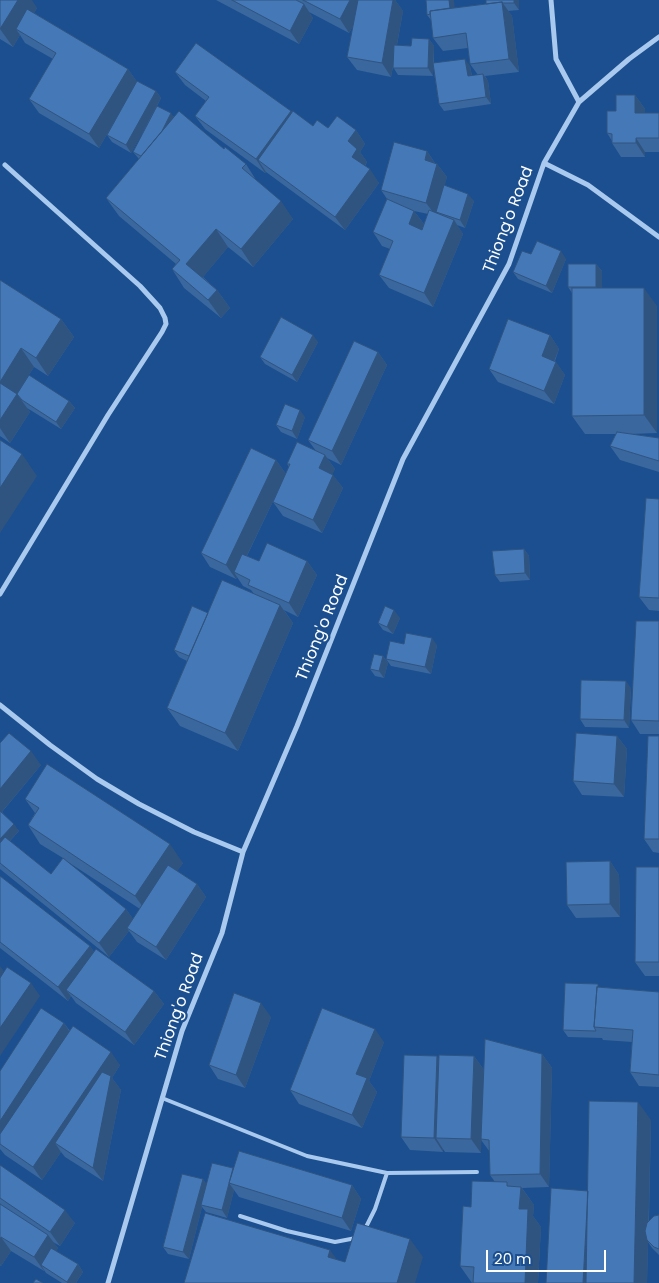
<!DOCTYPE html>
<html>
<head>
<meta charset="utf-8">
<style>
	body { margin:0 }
	#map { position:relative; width:659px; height:1283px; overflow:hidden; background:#1b4f8f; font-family:Poppins,sans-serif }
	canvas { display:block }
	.scale { position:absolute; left:486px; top:1250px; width:120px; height:22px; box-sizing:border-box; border:2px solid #fff; border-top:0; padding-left:6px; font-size:15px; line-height:18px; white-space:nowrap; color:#fff; -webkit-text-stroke:4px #1b4f8f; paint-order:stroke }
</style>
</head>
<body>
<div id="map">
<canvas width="659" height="1283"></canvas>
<div class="scale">20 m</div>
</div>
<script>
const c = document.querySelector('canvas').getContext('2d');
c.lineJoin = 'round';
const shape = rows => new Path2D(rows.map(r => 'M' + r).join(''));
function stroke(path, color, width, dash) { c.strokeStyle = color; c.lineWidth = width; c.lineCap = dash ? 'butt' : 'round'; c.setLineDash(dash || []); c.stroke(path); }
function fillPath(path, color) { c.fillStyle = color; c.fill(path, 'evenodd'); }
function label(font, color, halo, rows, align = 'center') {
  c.font = font + ' Poppins,sans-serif'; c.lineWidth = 4.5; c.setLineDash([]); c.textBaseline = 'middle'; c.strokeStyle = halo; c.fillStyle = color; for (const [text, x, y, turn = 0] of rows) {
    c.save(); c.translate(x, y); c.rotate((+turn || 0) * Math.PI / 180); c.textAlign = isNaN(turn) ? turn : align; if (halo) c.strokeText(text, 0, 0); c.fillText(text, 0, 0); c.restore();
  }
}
stroke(shape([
	[162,1098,307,1156,387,1173,477,1172],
	[240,1216,287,1231,335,1242,356,1238],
	[365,1229,375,1209,387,1173]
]), '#a9c9ee', 4);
stroke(shape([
	[551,0,556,59,579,102],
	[544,163,588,185,659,237],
	[0,594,108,415,162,332,166,324,165,318,160,308,140,286,5,165],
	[0,705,50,745,97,779,139,804,194,832,243,852],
	[108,1283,182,1031,222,933,243,852,297,726,403,459,509,264,544,163,579,102,629,59,659,37]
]), '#a9c9ee', 5);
fillPath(shape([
	[0,0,37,8,34,13,128,69,137,82,156,91,161,98,157,106,224,149,246,164,258,183,293,219,253,267,228,247,203,277,217,290,230,308,221,318,184,288,172,269,176,264,119,216,106,198,139,159,133,152,151,116,131,153,112,142,107,135,124,105,99,148,39,113,29,99,53,59,25,43,20,35,13,47,0,39],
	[216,0,395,0,403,11,397,45,411,46,429,39,434,46,434,63,470,66,472,76,478,75,470,64,468,48,443,51,433,38,431,20,427,15,454,8,486,4,486,0,519,0,519,10,508,11,512,16,519,72,485,76,488,81,491,104,444,111,439,104,433,66,433,76,398,75,393,67,391,77,357,70,347,57,353,26,349,33,309,12,313,18,299,44],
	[175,72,291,111,292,112,313,126,356,130,365,144,360,152,367,162,365,166,379,183,345,230,266,172,265,173,205,129,195,116,206,101,185,85],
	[635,95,645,109,645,113,659,113,659,152,645,152,645,157,621,157,612,143,612,141,607,133,616,111],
	[427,151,435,163,437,164,447,177,443,189,474,201,465,228,457,225,463,234,433,307,389,288,379,275,390,249,382,246,373,232,387,199,381,190],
	[414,211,428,214,424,224],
	[531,254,566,259,552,293,518,279,513,272],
	[596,264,602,271,602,288,657,306,657,433,631,434,659,438,659,472,620,460,610,446,616,434,585,434,572,416,572,293,568,287],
	[0,280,61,319,74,337,48,376,34,367,17,393,69,401,75,408,61,429,27,408,30,412,10,443,0,436],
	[550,335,559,349,555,361,565,375,554,404,498,382,489,369],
	[318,342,297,382,265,364,260,357],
	[378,352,387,365,341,465,327,458,335,469,332,474,343,488,322,533,283,516,273,502,289,467,287,464,316,451,308,440],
	[305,417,297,439,281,432,276,425],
	[276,460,286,474,247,556,259,561,307,561,317,575,298,617,284,610,293,623,238,751,180,726,167,708,187,661,179,657,174,650,208,613,254,594,251,590,243,586,237,577,236,579,210,567,201,553],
	[659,499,659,611,649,610,639,597],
	[524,549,529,556,530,580,500,582,495,575],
	[400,618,393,634,383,630,378,623],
	[659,621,659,734,640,734,631,720],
	[404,644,437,645,431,674,391,666,386,659],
	[383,656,388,663,384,678,375,676,370,669],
	[631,688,629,728,585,727,580,719],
	[617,736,627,749,624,797,582,795,573,781],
	[659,736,659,853,653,852,644,839],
	[0,743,41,765,2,812,19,831,10,841,51,874,63,858,40,844,28,825,35,813,25,799,183,863,177,871,197,884,206,897,166,960,137,942,129,931,109,957,0,869],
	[65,860,140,909,133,919,126,909],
	[610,861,619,875,620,917,576,918,567,905],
	[659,867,659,976,645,976,635,962],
	[0,876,90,946,94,952,154,991,164,1004,134,1045,76,1003,71,996,68,1001,0,948],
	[600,987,659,992,659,1087,639,1086,630,1072,632,1042,603,1040,602,1038,568,1037,563,1030],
	[271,1017,245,1088,218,1079,209,1065],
	[64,1023,70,1031,120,1065,112,1078,121,1090,103,1181,65,1157,61,1152,42,1180,5,1155,0,1149,0,1071],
	[384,1042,369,1081,377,1092,362,1128,299,1104,290,1090],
	[542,1054,552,1068,549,1187,522,1188,534,1205,533,1216,541,1227,538,1283,472,1283,460,1266,471,1207,495,1182,490,1175,490,1152,481,1140,481,1153,445,1152,443,1149,443,1152,410,1150,401,1137,439,1058,474,1056,484,1070],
	[651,1120,649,1221,659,1215,659,1255,652,1248,648,1242,647,1283,546,1283,588,1191],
	[0,1165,75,1223,60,1246,53,1242,58,1248,56,1251,78,1264,83,1272,76,1283,62,1283,46,1273,44,1270,44,1271,11,1251,1,1266,0,1265],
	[234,1170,352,1185,361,1199,351,1231,239,1197,234,1190,227,1218,206,1212,202,1207,189,1259,168,1254,163,1247,203,1179,206,1184]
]), '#3a679d');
fillPath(shape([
	[18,0,32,0,37,8,22,33,16,29,20,35,13,47,0,29],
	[350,0,366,0,367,1,349,33,340,19],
	[393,0,395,0,403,11,391,77,382,63],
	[449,0,454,0,456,19,451,12],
	[514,0,519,0,519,10,514,3],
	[502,2,512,16,519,72,509,59],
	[304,4,313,18,299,44,290,31],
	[429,39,434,46,433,76,428,68],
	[465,59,470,66,473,83,468,76],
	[128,69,137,82,99,148,89,134],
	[483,74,488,81,491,104,486,97],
	[156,91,161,98,131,153,126,145],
	[635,95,645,109,645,126,635,113],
	[291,111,300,124,258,160,266,172,265,173,256,159],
	[171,113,176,121,148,159],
	[356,130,365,144,360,152,367,162,362,170,352,157,348,141],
	[636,138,645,152,645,157,636,143],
	[427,151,436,165,437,164,447,177,436,216,426,203,425,160],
	[370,169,379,183,345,230,335,217],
	[468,194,474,201,465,228,460,220],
	[281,201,293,219,253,267,241,249],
	[414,211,424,224,418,238,409,224],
	[454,220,463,234,433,307,424,293],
	[216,229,228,247,199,282,186,264],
	[561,251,566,259,552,293,546,286],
	[596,264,602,271,602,295,596,287],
	[644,288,657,306,657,433,644,415],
	[217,290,230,308,221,318,208,300],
	[61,319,74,337,48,376,36,358],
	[313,335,318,342,297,382,292,375],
	[550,335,559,349,551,369,542,356],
	[21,348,34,367,12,401,0,383,0,382],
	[378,352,387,365,341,465,332,451],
	[556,362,565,375,554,404,544,391],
	[17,394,30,412,10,443,0,428,0,420],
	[69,401,75,408,61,429,56,422],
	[300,410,305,417,297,439,292,431],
	[22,454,37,476,0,533,0,488],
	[325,455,335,469,329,482,319,468],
	[276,460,286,474,238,574,234,572,237,577,236,579,226,565],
	[333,475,343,488,322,533,313,520],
	[524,549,529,556,530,580,525,573],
	[307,561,317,575,298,617,289,603],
	[280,605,293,623,238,751,225,733],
	[394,610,400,618,393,634,387,627],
	[432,638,437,645,431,674,425,667],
	[383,656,388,663,384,678,379,671],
	[626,681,631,688,629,728,624,720],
	[617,736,627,749,624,797,614,784],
	[31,751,41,765,0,814,0,789],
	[14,824,19,831,3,848,0,844,0,839],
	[170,844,183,863,148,914,135,896],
	[610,861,619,875,620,917,610,904],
	[197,884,206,897,166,960,156,947],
	[126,909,136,923,127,928,129,931,109,957,99,943],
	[90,946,99,960,66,990,71,996,68,1001,58,987],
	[0,966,9,978,0,991],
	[31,983,40,996,0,1056,0,1028],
	[154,991,164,1004,134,1045,125,1032],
	[261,1003,271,1017,245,1088,236,1075],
	[64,1023,73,1037,0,1144,0,1121],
	[375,1029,384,1042,369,1081,377,1092,362,1128,352,1115,356,1074],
	[111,1052,120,1065,112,1078,121,1090,103,1181,93,1168,55,1143,61,1152,42,1180,33,1167],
	[542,1054,552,1068,549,1187,540,1174],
	[437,1056,447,1070,436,1138,443,1149,443,1152,434,1138],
	[474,1056,484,1070,481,1153,471,1139],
	[638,1102,651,1120,647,1283,634,1283],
	[233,1168,238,1176,229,1183,234,1190,227,1218,222,1210],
	[203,1179,208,1186,201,1205,202,1207,189,1259,183,1252],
	[352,1185,361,1199,351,1231,342,1218],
	[521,1187,534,1205,533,1216,541,1227,538,1283,525,1283,519,1209],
	[588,1191,593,1283,583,1283],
	[65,1210,75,1223,60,1246,50,1232],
	[48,1235,58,1248,45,1268,41,1265,44,1270,44,1271,34,1257],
	[1,1237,11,1251,1,1266,0,1264,0,1239],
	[410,1239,423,1257,415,1283,397,1283],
	[330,1250,343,1268,328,1257],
	[78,1264,83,1272,76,1283,67,1283,67,1282]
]), '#305480');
const building = shape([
	[0,0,18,0,0,29,0,0],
	[232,0,296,0,304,4,290,31,232,0],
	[303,0,350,0,340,19,303,0],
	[358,0,393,0,382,63,347,57,358,0],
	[426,0,449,0,450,8,430,11,430,14,427,15,426,0],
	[486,0,514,0,514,3,502,3,502,2,486,4,486,0],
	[502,2,509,59,470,64,466,33,433,38,430,11,502,2],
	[27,9,128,69,89,134,29,99,56,53,16,29,27,9],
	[412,38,429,39,428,68,393,68,394,45,411,46,412,38],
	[196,43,291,111,256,159,195,116,209,97,175,72,196,43],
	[465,59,468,76,483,74,486,97,439,104,433,63,465,59],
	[137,81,156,91,126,145,107,135,137,81],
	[616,95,635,95,635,113,659,113,659,138,636,138,636,143,612,143,612,134,607,133,607,111,616,111,616,95],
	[157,106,171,113,162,131,141,156,133,152,157,106],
	[179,111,224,149,225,147,246,164,242,168,281,201,241,249,216,229,186,264,217,290,208,300,172,269,180,260,106,198,179,111],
	[293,111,313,126,317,120,328,128,337,116,356,130,348,141,357,149,352,157,370,169,335,217,258,160,293,111],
	[394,142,427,151,425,160,437,164,426,203,381,190,394,142],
	[444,185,468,194,460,220,436,212,444,185],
	[387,199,414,211,409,224,422,230,429,210,454,220,424,293,379,275,393,241,373,232,387,199],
	[537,241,561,251,546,286,513,272,522,251,531,254,537,241],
	[568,264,596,264,596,287,568,287,568,264],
	[0,280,61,319,36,358,21,348,0,382,0,280],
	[572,288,644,288,644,415,572,416,572,288],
	[281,317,313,335,292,375,260,357,281,317],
	[508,319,550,335,542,356,556,362,544,391,489,369,508,319],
	[354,341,378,352,332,451,308,440,354,341],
	[29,375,69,401,56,422,22,400,17,394,29,375],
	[0,383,17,394,0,420,0,383],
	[285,404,300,410,292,431,276,425,285,404],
	[617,432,659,438,659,461,610,446,617,432],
	[0,440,22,454,0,488,0,440],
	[297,442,325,455,319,468,333,475,313,520,273,502,290,464,287,464,297,442],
	[251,448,276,460,226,565,201,553,251,448],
	[646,498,659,499,659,598,639,597,646,498],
	[267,543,307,561,289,603,248,585,250,580,234,572,242,554,259,561,267,543],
	[524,549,525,573,495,575,492,551,524,549],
	[222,580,280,605,225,733,167,708,222,580],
	[192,606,208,613,189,656,174,650,192,606],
	[385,606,394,610,387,627,378,623,385,606],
	[636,621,659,621,659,721,631,720,636,621],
	[406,633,432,638,425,667,386,659,390,641,404,644,406,633],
	[374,654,383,656,379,671,370,669,374,654],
	[581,680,626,681,624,720,580,719,581,680],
	[9,733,31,751,0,789,0,743,9,733],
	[576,733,617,736,614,784,573,781,576,733],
	[648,736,659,736,659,839,644,839,648,736],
	[47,764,170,844,135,896,28,825,39,808,25,799,47,764],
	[0,811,14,824,0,839,0,811],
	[5,837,51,874,63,858,126,909,99,943,0,863,0,843,5,837],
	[610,861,610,904,567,905,566,862,610,861],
	[168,865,197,884,156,947,127,928,168,865],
	[636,867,659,867,659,962,635,962,636,867],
	[0,876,90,946,58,987,0,942,0,876],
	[96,949,154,991,125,1032,66,990,96,949],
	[7,967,31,983,0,1028,0,978,7,967],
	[565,983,598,984,598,987,597,987,594,1027,596,1031,563,1030,565,983],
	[597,987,659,992,659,1075,630,1072,633,1030,594,1027,597,987],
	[234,993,261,1003,236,1075,209,1065,234,993],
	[41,1008,64,1023,0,1121,0,1071,41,1008],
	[322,1008,375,1029,356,1074,367,1078,352,1115,290,1090,322,1008],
	[73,1026,111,1052,33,1167,0,1144,0,1134,73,1026],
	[485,1039,542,1054,540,1174,490,1175,489,1140,481,1139,485,1039],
	[404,1055,437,1056,434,1138,401,1137,404,1055],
	[439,1055,474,1056,471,1139,436,1138,439,1055],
	[102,1072,111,1076,93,1168,55,1143,102,1072],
	[589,1101,638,1102,634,1283,586,1283,589,1101],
	[239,1151,352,1185,342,1218,229,1183,239,1151],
	[212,1163,233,1168,222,1210,201,1205,212,1163],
	[0,1165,65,1210,50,1232,0,1198,0,1165],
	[182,1174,203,1179,183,1252,163,1247,182,1174],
	[472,1181,507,1182,507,1186,521,1187,519,1209,528,1209,525,1283,473,1283,474,1267,460,1266,463,1206,471,1207,472,1181],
	[551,1188,588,1191,583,1283,546,1283,551,1188],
	[0,1204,48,1235,34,1257,1,1237,0,1239,0,1204],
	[205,1213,330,1250,328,1257,345,1262,357,1223,410,1239,397,1283,184,1283,205,1213],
	[659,1215,659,1249,654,1247,647,1240,645,1231,647,1223,654,1216,659,1215],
	[51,1248,78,1264,67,1282,41,1265,51,1248],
	[36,1279,43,1283,33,1283,36,1279]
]);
fillPath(building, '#4478b7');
stroke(building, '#305480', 1);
label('16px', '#fff', '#1b4f8f', [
	["Thiong'o Road",509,220,-69],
	["Thiong'o Road",323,628,-68],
	["Thiong'o Road",180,1007,-70]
]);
</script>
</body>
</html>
